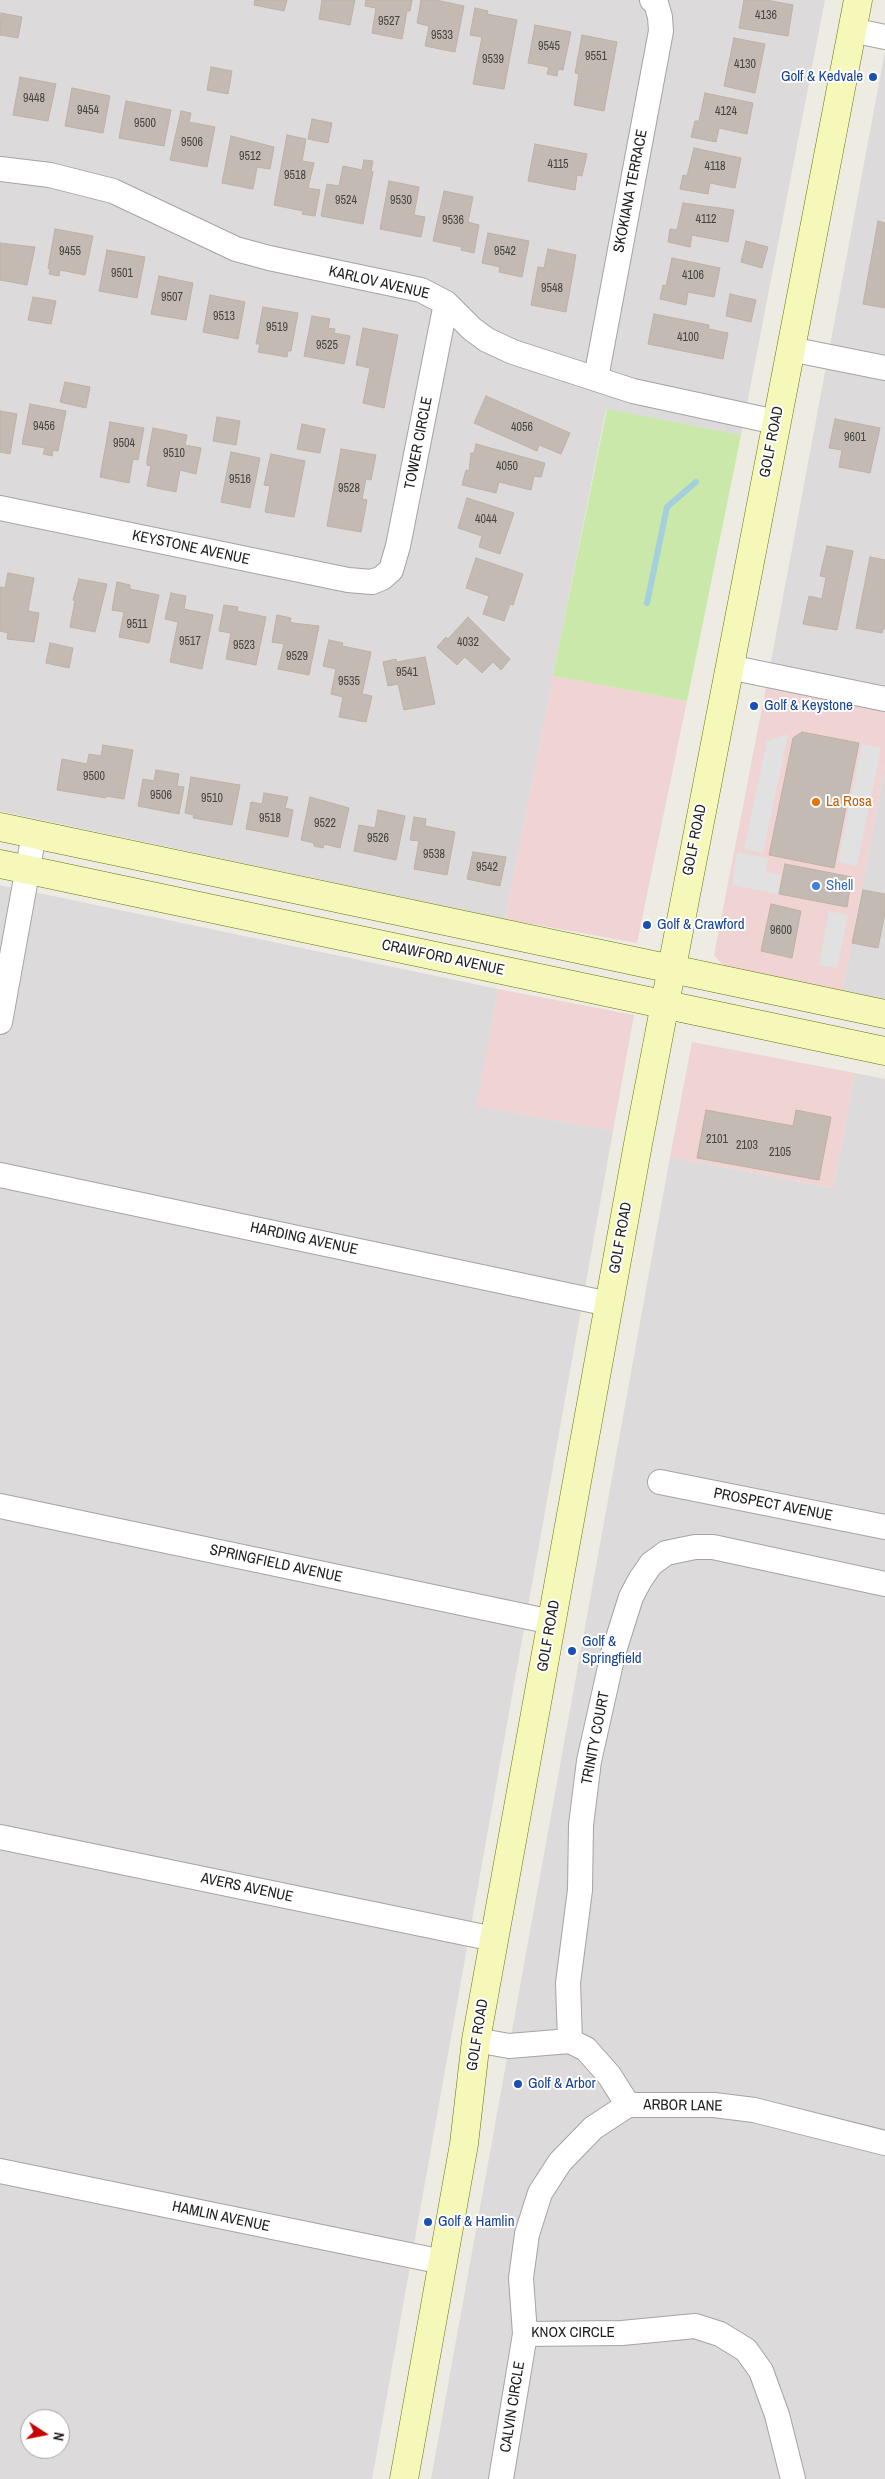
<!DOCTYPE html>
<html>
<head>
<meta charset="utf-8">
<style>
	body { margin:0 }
	#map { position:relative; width:885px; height:2479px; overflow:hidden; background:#eeebe3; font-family:"Archivo Narrow",sans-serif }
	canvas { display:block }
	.north { position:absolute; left:20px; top:2409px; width:50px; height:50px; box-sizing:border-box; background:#fff; border:1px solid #a5a5a5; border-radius:50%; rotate:101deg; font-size:14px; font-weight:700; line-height:20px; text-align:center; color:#1d1d1d }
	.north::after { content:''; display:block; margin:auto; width:18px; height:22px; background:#c80304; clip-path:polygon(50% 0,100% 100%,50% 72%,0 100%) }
</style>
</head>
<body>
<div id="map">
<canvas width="885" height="2479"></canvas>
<div class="north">N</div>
</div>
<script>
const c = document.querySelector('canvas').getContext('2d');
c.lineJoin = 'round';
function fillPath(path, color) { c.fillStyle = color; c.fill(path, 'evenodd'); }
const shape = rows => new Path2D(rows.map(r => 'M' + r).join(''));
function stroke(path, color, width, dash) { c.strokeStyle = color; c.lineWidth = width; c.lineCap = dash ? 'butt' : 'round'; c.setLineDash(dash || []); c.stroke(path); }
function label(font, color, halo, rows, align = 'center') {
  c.font = font + ' "Archivo Narrow",sans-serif'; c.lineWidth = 4; c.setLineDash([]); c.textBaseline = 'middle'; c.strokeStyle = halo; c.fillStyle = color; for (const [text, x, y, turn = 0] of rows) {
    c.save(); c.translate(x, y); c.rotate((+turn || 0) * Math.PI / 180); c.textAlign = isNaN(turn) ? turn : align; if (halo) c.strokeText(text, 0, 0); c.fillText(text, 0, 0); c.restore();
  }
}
fillPath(shape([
	[0,0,825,0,741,435,606,409,505,919,0,811],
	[885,51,885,694,769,672],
	[885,766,885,1001,842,993],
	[0,885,498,989,477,1106,613,1131,372,2479,0,2479],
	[30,2419,60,2419,60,2449,30,2449],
	[855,1073,885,1079,885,2479,431,2479,670,1157,833,1188]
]), '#dcdada');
fillPath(shape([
	[769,672,885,694,885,766,842,993,727,970,714,955],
	[553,676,687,701,637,943,505,919],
	[498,989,634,1015,613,1131,476,1106],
	[692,1042,855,1073,833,1188,670,1157]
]), '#efd4d3');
fillPath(shape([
	[607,409,741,435,687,701,553,676]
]), '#c9e8aa');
fillPath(shape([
	[788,734,763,853,744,849,767,741],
	[862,744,881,748,857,866,838,862],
	[737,852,768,858,766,872,781,875,778,894,732,885],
	[829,911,848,915,837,968,819,965]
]), '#e1e1e1');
stroke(shape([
	[647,603,667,507,696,482]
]), '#a4cfdc', 6);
const building = shape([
	[255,0,287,0,284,11,254,5,255,0],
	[322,0,355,0,350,25,319,19,322,0],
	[366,0,412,0,410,11,407,11,402,39,372,33,376,8,365,6,366,0],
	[421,0,436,0,464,6,455,52,425,46,429,26,417,23,421,0],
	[744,0,766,0,793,5,788,36,739,28,744,0],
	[475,8,488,11,487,14,517,20,504,89,473,84,482,37,470,35,475,8],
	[1,13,22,17,18,38,0,35,1,13],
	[535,25,571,32,563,70,558,69,557,76,547,74,549,67,528,63,535,25],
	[582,35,617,42,604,111,574,105,579,74,575,73,582,35],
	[734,38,765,44,755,93,724,86,734,38],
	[211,67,232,71,228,94,207,90,211,67],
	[20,77,56,84,48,121,13,115,20,77],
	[72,88,110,96,103,133,65,126,72,88],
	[705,93,753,103,747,134,719,128,716,142,691,137,695,121,699,121,705,93],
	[126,101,171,110,164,146,119,138,126,101],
	[181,111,191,113,189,122,215,127,207,167,170,160,181,111],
	[312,119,332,123,328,143,308,139,312,119],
	[287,135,306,139,302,161,314,163,308,188,320,190,315,216,302,214,303,211,274,205,287,135],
	[231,136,274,147,270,169,257,167,253,189,222,183,231,136],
	[535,144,587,154,582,176,577,175,575,190,528,181,535,144],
	[694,148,741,158,735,188,710,183,708,194,680,189,683,175,687,176,694,148],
	[364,160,373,161,371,171,373,172,363,224,321,216,327,184,339,186,343,166,362,170,364,160],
	[389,181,419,187,414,215,425,217,421,237,380,229,389,181],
	[444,191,473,197,468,222,479,225,474,253,461,250,462,247,433,241,444,191],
	[683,203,734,210,728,242,692,235,690,247,668,242,670,229,677,230,683,203],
	[878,221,885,223,885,308,863,304,878,221],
	[55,229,93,236,85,275,60,270,59,276,49,274,50,269,48,268,55,229],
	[488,233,529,241,522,277,499,272,500,267,482,263,488,233],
	[746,241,768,247,762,268,741,262,746,241],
	[0,243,35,247,27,285,0,280,0,243],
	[548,249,576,255,566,312,531,305,538,267,544,268,548,249],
	[107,250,145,257,137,298,99,291,107,250],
	[672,258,720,268,714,297,688,292,686,305,660,299,663,285,666,286,672,258],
	[159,276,193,283,186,320,151,314,159,276],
	[730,294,756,300,751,322,726,316,730,294],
	[210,295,245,302,238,339,203,332,210,295],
	[33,297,56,301,51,324,28,320,33,297],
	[263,307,298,313,291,351,288,351,287,357,258,352,260,344,256,344,263,307],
	[654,314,709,325,709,329,728,333,723,359,648,344,654,314],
	[312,316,330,319,328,328,335,329,334,333,350,336,344,364,304,356,312,316],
	[363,328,398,335,384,408,363,403,370,368,356,365,363,328],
	[65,382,90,387,86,408,60,402,65,382],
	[486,396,570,433,561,454,539,445,537,451,474,423,486,396],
	[30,404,66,411,58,451,53,450,52,456,43,454,45,448,22,444,30,404],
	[0,411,17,414,10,454,0,452,0,411],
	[217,417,240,421,236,445,213,441,217,417],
	[835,419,880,428,870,473,839,467,842,450,829,448,835,419],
	[110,422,144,428,138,460,133,459,129,483,100,477,110,422],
	[302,424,325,429,320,453,297,449,302,424],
	[153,428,187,435,185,445,201,448,196,474,180,470,176,492,147,486,151,466,147,465,147,460,153,428],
	[476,444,545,463,541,477,534,476,531,490,499,482,496,493,462,485,466,470,469,471,471,453,474,453,476,444],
	[341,449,376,455,371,480,366,479,362,499,367,500,361,532,327,526,341,449],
	[231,452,260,458,250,508,221,502,231,452],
	[271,454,305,461,294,517,265,512,270,486,264,485,271,454],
	[467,498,514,513,500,554,479,547,482,536,458,528,467,498],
	[827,546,853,551,837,630,803,624,809,596,822,599,826,577,820,576,827,546],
	[870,557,885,560,885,629,883,629,882,633,856,628,870,557],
	[476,558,523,574,513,605,510,604,504,621,483,614,489,596,466,588,476,558],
	[8,573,34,578,28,611,39,613,34,642,7,639,8,633,0,631,0,587,5,588,8,573],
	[79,579,107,584,95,632,70,627,75,601,73,600,79,579],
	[117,582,130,585,130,589,159,595,149,643,119,637,124,612,112,610,117,582],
	[171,593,186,596,184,609,213,615,202,669,170,662,178,622,165,619,171,593],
	[224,605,238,607,237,611,266,617,256,665,226,659,231,633,219,631,224,605],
	[277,615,291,618,290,622,293,623,319,626,309,675,278,669,284,644,272,642,277,615],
	[468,617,510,659,501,670,493,662,482,673,465,657,457,665,437,647,446,637,448,639,468,617],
	[329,640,343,643,342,646,371,652,362,694,372,696,366,722,339,717,343,697,331,694,336,669,323,666,329,640],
	[50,643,73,648,69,668,46,663,50,643],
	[425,657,435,704,404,710,398,684,388,686,383,662,396,659,397,662,425,657],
	[802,732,859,743,834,868,769,855,793,738,802,732],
	[103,745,133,750,124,799,106,796,106,798,57,790,62,759,87,764,89,754,101,756,103,745],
	[156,770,179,774,177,786,184,787,179,814,138,806,143,779,154,781,156,770],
	[191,777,240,785,232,825,193,818,194,815,185,813,191,777],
	[264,793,288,797,285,808,293,810,288,837,246,829,251,802,262,804,264,793],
	[310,797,349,808,340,848,324,844,323,848,314,846,314,843,301,840,310,797],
	[378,810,405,816,396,860,354,851,359,825,375,828,378,810],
	[414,817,426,819,425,826,455,832,447,875,414,869,419,841,410,840,414,817],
	[473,852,506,857,500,886,467,879,473,852],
	[785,864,852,877,847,907,779,894,785,864],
	[863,890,885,894,885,913,878,948,852,943,863,890],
	[771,904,801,911,792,958,761,951,771,904],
	[706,1110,793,1126,796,1110,831,1117,819,1180,697,1158,706,1110]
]);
fillPath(building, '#c3bab3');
stroke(building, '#c0b1a6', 1);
const street = shape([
	[852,30,885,37],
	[0,169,50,175,113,191,236,249,269,258,421,290,446,303,472,329,487,340,513,352,633,391,776,422],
	[790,349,885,368],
	[596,378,661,31,660,17,656,3,652,0],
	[0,508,348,580,372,582,382,578,391,570,398,546,446,303],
	[729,667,885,699],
	[0,1022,34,834],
	[0,1175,609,1304],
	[660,1482,885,1527],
	[0,1506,552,1622],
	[0,1837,494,1939],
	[476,2040,509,2046,570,2041,586,2049,609,2075,628,2105,714,2105,754,2110,885,2143],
	[570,2041,568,1983,580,1890,581,1825,589,1761,613,1654,631,1597,640,1580,651,1564,666,1553,695,1547,713,1547,885,1584],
	[628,2105,593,2128,560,2162,540,2193,527,2234,521,2278,525,2334,622,2333,695,2326,720,2334,746,2350,761,2371,777,2415,793,2479],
	[0,2171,443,2262],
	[501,2479,525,2334]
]);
const secondary = shape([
	[0,827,885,1014],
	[0,864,885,1051],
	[404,2479,464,2144,476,2040,638,1144,858,0]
]);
stroke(street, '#a4a4a4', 26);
stroke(secondary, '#677306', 29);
stroke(street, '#fff', 24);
stroke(secondary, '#f5f8b8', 28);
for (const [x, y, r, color] of [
	[873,77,5,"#1a4fb4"],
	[754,706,5,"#1a4fb4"],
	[816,802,5,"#e8710a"],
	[816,886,5,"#3f7fe0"],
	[647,925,5,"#1a4fb4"],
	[572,1651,5,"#1a4fb4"],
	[518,2084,5,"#1a4fb4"],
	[428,2222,5,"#1a4fb4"]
]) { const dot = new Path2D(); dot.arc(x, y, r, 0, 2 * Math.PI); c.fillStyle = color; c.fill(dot); stroke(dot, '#fff', 2); }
label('12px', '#464442', null, [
	["4136",766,16],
	["9527",389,22],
	["9533",442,36],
	["9545",549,47],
	["9551",596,57],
	["9539",493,60],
	["4130",745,65],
	["9448",34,99],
	["9454",88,111],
	["4124",726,112],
	["9500",145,124],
	["9506",192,143],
	["9512",250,157],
	["4115",558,165],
	["4118",715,167],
	["9518",295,176],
	["9524",346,201],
	["9530",401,201],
	["4112",706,220],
	["9536",453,221],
	["9455",70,252],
	["9542",505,252],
	["9501",122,274],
	["4106",693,276],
	["9548",552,289],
	["9507",172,298],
	["9513",224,317],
	["9519",277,328],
	["4100",688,338],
	["9525",327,346],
	["9456",44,427],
	["4056",522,428],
	["9601",855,438],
	["9504",124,444],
	["9510",174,454],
	["4050",507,467],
	["9516",240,480],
	["9528",349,489],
	["4044",486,520],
	["9511",137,625],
	["9517",190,642],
	["4032",468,643],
	["9523",244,646],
	["9529",297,657],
	["9541",407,673],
	["9535",349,682],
	["9500",94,777],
	["9506",161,796],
	["9510",212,799],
	["9518",270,819],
	["9522",325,824],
	["9526",378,839],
	["9538",434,855],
	["9542",487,868],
	["9600",781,931],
	["2101",717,1140],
	["2103",747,1146],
	["2105",780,1153]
]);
label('15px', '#164399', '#fff', [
	["Golf & Kedvale",863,77,"right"],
	["Golf & Keystone",764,706],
	["Golf & Crawford",657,925],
	["Golf &",582,1642],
	["Springfield",582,1659],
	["Golf & Arbor",528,2084],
	["Golf & Hamlin",438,2222]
], 'left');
label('15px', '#1d1d1d', '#fff', [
	["SKOKIANA TERRACE",631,191,-79],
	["KARLOV AVENUE",379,283,13],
	["GOLF ROAD",772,442,-79],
	["TOWER CIRCLE",419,443,-79],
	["KEYSTONE AVENUE",191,548,12],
	["GOLF ROAD",695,840,-79],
	["CRAWFORD AVENUE",443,958,12],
	["GOLF ROAD",621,1238,-80],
	["HARDING AVENUE",304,1239,12],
	["PROSPECT AVENUE",773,1505,11],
	["SPRINGFIELD AVENUE",276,1564,12],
	["GOLF ROAD",549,1636,-80],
	["TRINITY COURT",596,1738,-79],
	["AVERS AVENUE",247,1888,12],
	["GOLF ROAD",478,2035,-81],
	["ARBOR LANE",683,2106,1],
	["HAMLIN AVENUE",221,2217,12],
	["KNOX CIRCLE",573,2333],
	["CALVIN CIRCLE",513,2407,-81]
]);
label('15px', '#c56008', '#fff', [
	["La Rosa",826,802]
], 'left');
label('15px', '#366cbe', '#fff', [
	["Shell",826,886]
], 'left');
</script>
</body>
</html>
